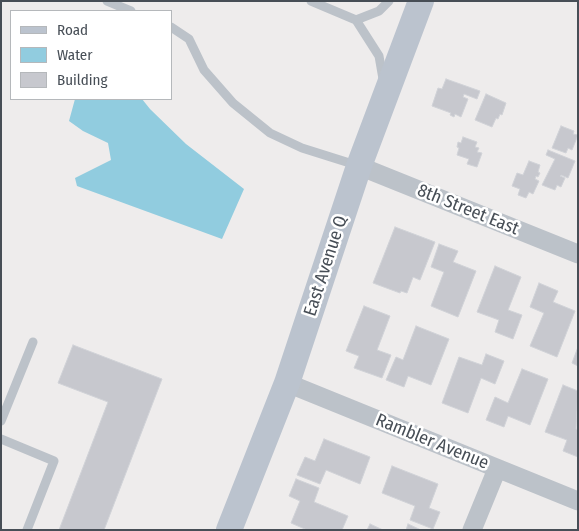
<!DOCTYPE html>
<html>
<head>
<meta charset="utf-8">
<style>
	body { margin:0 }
	#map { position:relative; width:579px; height:531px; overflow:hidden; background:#eeecec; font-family:"Fira Sans Condensed",sans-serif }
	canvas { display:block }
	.frame { position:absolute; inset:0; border:2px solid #474e56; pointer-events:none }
	.legend { position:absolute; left:10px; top:10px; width:162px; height:90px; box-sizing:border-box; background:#fff; border:1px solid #b5b8bb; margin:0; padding:6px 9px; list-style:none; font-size:15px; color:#474e56 }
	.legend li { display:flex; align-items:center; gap:10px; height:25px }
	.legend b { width:25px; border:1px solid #b5b8bb }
</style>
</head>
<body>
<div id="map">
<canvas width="579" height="531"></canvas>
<div class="frame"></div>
<ul class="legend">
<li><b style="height:6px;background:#bbc3ce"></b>Road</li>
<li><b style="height:14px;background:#91ccdf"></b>Water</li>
<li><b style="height:14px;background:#c7c8ce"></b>Building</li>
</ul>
</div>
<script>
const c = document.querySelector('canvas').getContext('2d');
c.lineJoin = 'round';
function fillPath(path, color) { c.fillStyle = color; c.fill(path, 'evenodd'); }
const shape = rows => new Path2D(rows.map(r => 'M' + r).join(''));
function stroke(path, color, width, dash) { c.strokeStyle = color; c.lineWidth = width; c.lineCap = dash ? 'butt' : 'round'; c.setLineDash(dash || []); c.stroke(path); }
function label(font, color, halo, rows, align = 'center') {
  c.font = font + ' "Fira Sans Condensed",sans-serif'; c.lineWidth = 5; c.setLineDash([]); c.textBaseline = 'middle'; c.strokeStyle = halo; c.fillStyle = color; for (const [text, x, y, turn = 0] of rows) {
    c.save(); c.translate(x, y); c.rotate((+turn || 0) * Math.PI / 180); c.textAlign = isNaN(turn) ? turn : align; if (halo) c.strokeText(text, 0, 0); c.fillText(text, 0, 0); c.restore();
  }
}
fillPath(shape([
	[75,99,142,99,150,109,186,144,244,189,222,239,77,186,75,178,111,160,108,143,83,131,69,121]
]), '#91ccdf');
const building = shape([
	[446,79,480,91,477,99,464,94,463,97,468,99,461,117,455,114,454,117,450,115,451,113,432,106,438,88,442,89,446,79],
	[486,94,506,103,502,115,500,114,498,119,496,118,492,127,475,120,486,94],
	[561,126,574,131,573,134,578,135,572,150,568,148,566,153,552,148,561,126],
	[463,137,477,142,475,147,479,148,477,152,482,153,477,167,467,164,469,159,457,155,459,148,457,147,458,142,461,143,463,137],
	[548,150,575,161,568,178,561,175,560,176,565,178,561,187,557,185,555,190,542,185,555,159,546,155,548,150],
	[529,161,540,165,538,172,540,173,538,177,536,176,535,179,539,181,533,194,529,192,526,198,518,195,520,189,512,186,517,173,523,175,529,161],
	[395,227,435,242,420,280,413,277,407,293,401,291,400,293,373,283,395,227],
	[439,244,458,251,453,262,476,271,458,317,431,306,444,272,431,267,439,244],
	[495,266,521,277,508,310,522,315,513,339,495,332,499,320,477,312,495,266],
	[539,283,558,291,553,302,575,311,557,357,530,346,544,313,530,307,539,283],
	[364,306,390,316,377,350,391,355,382,378,354,368,359,356,346,351,364,306],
	[416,326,449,339,431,385,408,376,404,387,386,380,396,357,403,360,416,326],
	[73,345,162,379,104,530,59,530,108,402,58,383,73,345],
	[578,347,578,366,572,363,578,347],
	[486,354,504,361,495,384,481,378,468,413,442,403,459,357,482,365,486,354],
	[522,369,548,379,530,425,508,416,504,427,486,420,495,397,508,403,522,369],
	[563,385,578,391,576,429,578,430,578,457,563,451,567,440,545,432,563,385],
	[324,439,370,457,360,484,326,470,320,484,297,475,305,457,315,461,324,439],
	[392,466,438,484,429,508,440,512,433,529,410,520,415,506,382,493,392,466],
	[296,479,319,488,314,502,348,516,342,530,307,530,291,523,300,501,289,496,296,479],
	[370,524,383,530,367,530,370,524],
	[408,524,421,530,406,530,408,524]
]);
fillPath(building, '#c7c8ce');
stroke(building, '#d0d2d7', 1);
stroke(shape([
	[107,1,131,11],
	[311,1,356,20,379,56,383,79],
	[356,20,379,11,389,1],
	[171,27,189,39,204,70,233,103,270,133,302,148,356,165],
	[1,421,33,342],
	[1,439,54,461,27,530]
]), '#bcc2c9', 9);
stroke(shape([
	[359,166,578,254],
	[287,383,578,501],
	[472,530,497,469]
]), '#bcc2c9', 19);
stroke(shape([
	[229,530,287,383,359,166,421,1]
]), '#bbc3ce', 26);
label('18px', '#474e56', '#fff', [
	["8th Street East",468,210,22],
	["East Avenue Q",326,266,-72],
	["Rambler Avenue",432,442,22]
]);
</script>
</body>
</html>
